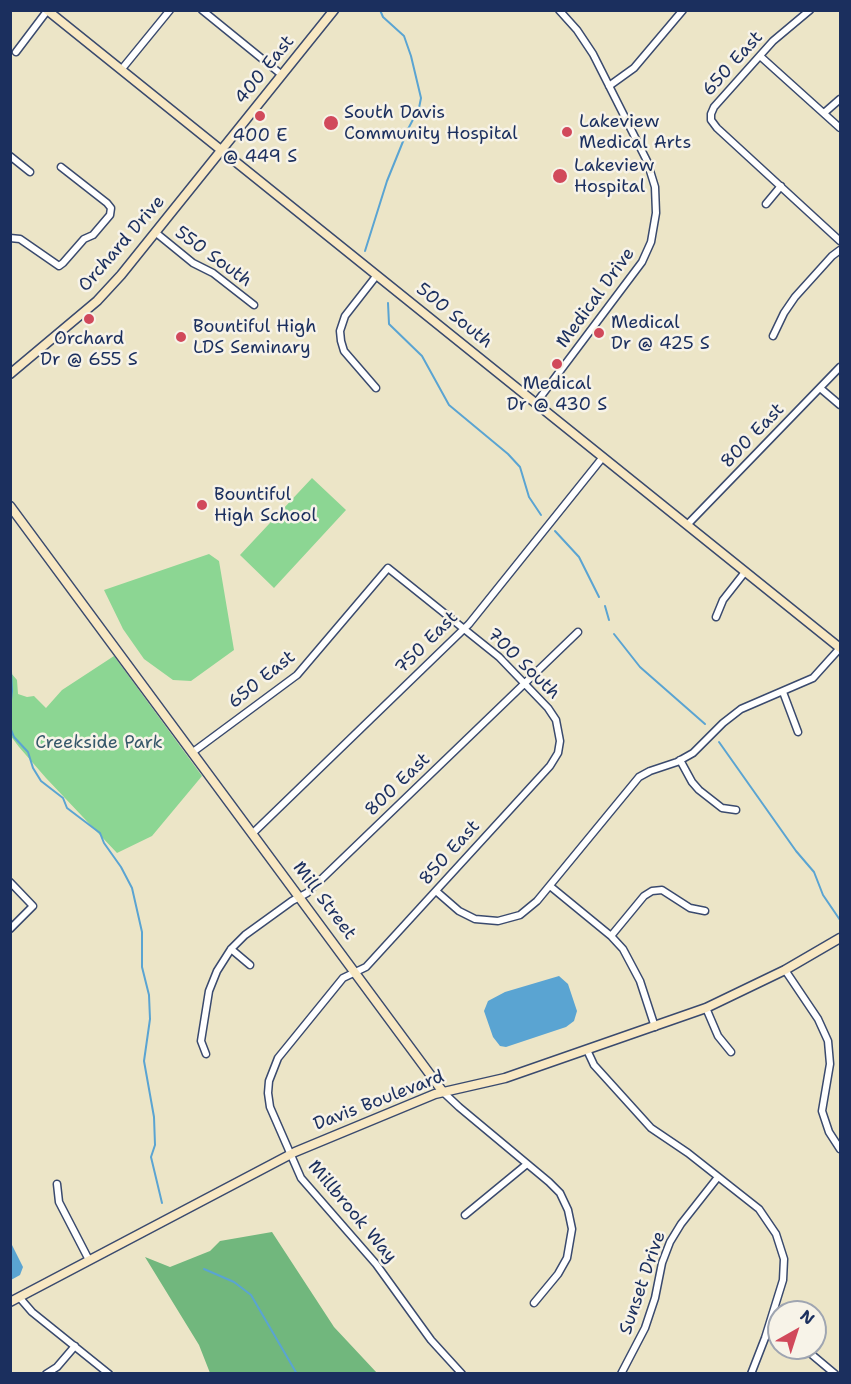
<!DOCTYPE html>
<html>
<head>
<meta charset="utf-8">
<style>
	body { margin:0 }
	#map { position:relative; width:851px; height:1384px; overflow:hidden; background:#ece5c7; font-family:"Shantell Sans",sans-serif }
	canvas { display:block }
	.frame { position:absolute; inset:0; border:12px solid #1b2f5e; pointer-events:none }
	.north { position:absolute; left:767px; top:1300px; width:60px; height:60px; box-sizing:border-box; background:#f7f3e8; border:2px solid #9fa5b1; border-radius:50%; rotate:39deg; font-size:16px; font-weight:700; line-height:24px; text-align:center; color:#1b2f5e }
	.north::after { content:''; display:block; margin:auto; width:21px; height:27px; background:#d1495b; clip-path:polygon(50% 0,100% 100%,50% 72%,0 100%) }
</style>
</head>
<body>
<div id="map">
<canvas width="851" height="1384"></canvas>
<div class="frame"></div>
<div class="north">N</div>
</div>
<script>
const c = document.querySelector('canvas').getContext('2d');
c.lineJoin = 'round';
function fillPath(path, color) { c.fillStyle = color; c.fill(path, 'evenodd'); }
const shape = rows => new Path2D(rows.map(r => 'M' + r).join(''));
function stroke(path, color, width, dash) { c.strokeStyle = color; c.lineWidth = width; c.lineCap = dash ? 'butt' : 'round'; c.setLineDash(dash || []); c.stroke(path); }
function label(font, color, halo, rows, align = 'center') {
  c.font = font + ' "Shantell Sans",sans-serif'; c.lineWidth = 5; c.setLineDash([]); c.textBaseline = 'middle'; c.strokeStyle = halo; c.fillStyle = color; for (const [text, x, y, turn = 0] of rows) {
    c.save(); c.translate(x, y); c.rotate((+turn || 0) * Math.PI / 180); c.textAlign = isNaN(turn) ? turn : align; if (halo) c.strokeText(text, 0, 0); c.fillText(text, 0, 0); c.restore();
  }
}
fillPath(shape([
	[312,478,346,510,274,588,240,555],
	[209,554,219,561,234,650,191,681,173,680,144,659,123,629,104,590],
	[114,656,202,776,152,836,117,853,46,778,19,747,10,735,11,673,17,680,18,694,27,697,34,696,46,708,62,690]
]), '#8cd693');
fillPath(shape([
	[272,1232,334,1327,377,1373,210,1373,199,1345,145,1257,170,1267,210,1251,220,1241]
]), '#71b77d');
fillPath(shape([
	[559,976,568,984,577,1011,574,1021,566,1027,506,1047,500,1046,493,1037,484,1011,488,1001,505,992],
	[11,1243,23,1267,20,1275,11,1280]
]), '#5aa4d2');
stroke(shape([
	[380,10,383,17,404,36,411,56,421,98,419,108,407,131],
	[365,251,387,181,404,139],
	[388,303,389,324,422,356,449,405,508,454,520,467,529,497,541,515],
	[555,531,579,557,599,597],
	[605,606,609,620],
	[614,634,640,667,705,724],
	[10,652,12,691,10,709],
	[10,727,14,737,28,752,33,768,41,781,63,798,67,808,100,833,104,843,121,867,132,888,142,932,142,967,149,995,150,1019,144,1061,154,1117,155,1145,151,1157,162,1203],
	[719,742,796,851,814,872,823,895,840,920],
	[204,1269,234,1282,251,1295,297,1374]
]), '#5aa4d2', 2);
const street = shape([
	[202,10,282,75],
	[810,10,773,41,714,107,711,114,711,120,717,128,840,241],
	[16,52,47,11],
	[760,56,840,128],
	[121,70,170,10],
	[609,86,634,68,683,10],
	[824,113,840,99],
	[10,156,30,172],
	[766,204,781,186],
	[155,232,193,263,213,273,254,305],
	[10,238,20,239,59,266,63,263,84,239,93,235,110,215,111,208,107,203,61,167],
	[773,336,784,313,795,297,832,256,840,250],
	[376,388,344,351,341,341,340,331,345,316,377,275],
	[820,388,840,405],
	[536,403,642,262,651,242,656,213,655,187,647,161,593,54,577,30,559,10],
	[687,525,840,367],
	[716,617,723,600,745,572],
	[783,692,798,732],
	[193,752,297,675,388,568,499,657,548,708,556,720,560,741,558,753,550,766,366,967,343,978,278,1058,269,1081,268,1093,270,1107,301,1178,376,1264,431,1340,462,1374],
	[680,760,692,782,699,790,722,808,736,810],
	[253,833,469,624,603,457],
	[10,882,33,906,10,929],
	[550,886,611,936,623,949,640,981,655,1027],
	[436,891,459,911,475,919,498,921,520,915,537,901,639,777,650,771,677,762,693,753,723,723,741,709,813,678,840,648],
	[611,936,644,896,652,891,662,890,690,908,705,911],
	[231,949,250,965],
	[785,970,818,1019,828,1041,830,1064,822,1111,829,1132,840,1149],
	[706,1008,718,1036,731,1052],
	[587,1050,594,1065,651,1128,688,1153,759,1209,776,1234,784,1259,783,1280,765,1338,751,1374],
	[206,1054,201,1041,209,991,217,971,231,949,245,935,292,901,307,893,578,632],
	[443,1092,459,1107,549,1182,560,1193,568,1210,572,1229,567,1258,558,1274,534,1303],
	[57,1184,59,1202,89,1260],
	[465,1215,527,1164],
	[19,1297,32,1312,109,1374],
	[769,1326,779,1329],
	[804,1348,835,1374],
	[46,1374,57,1367,75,1346],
	[621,1374,645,1328,655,1298,662,1263,670,1242,681,1224,718,1177]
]);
const secondary = shape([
	[47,10,840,648],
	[10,374,97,301,121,275,334,10],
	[10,506,443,1092],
	[10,1302,295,1152,435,1094,505,1078,706,1008,785,970,840,938]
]);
stroke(street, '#3a4a6e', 9);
stroke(secondary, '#3a4a6e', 11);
stroke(street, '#fff', 6);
stroke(secondary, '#f8e8c3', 8);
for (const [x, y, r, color] of [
	[260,116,6,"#d1495b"],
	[331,123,8,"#d1495b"],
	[567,132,6,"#d1495b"],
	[560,176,8,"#d1495b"],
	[89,319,6,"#d1495b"],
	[599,333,6,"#d1495b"],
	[181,337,6,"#d1495b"],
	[557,364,6,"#d1495b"],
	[202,505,6,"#d1495b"]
]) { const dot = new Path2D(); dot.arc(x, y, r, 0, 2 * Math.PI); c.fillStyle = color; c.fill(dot); stroke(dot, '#f7f3e8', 2); }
label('18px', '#1b2f5e', '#f7f3e8', [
	["650 East",733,64,-48],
	["400 East",265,70,-51],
	["Orchard Drive",122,244,-49],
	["550 South",213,257,36],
	["Medical Drive",596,298,-54],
	["500 South",454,316,39],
	["800 East",753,436,-46],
	["750 East",427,643,-45],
	["700 South",523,664,44],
	["650 East",262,680,-39],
	["800 East",398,785,-44],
	["850 East",450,853,-48],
	["Mill Street",324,901,53],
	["Davis Boulevard",379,1101,-21],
	["Millbrook Way",352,1212,50],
	["Sunset Drive",643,1283,-71]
]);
label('18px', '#1b2f5e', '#f7f3e8', [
	["South Davis",344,113],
	["Community Hospital",344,134],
	["Lakeview",579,122],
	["Medical Arts",579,143],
	["400 E",260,136,"center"],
	["@ 449 S",260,157,"center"],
	["Lakeview",574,166],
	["Hospital",574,187],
	["Medical",611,323],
	["Dr @ 425 S",611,344],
	["Bountiful High",193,327],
	["LDS Seminary",193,348],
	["Orchard",89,339,"center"],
	["Dr @ 655 S",89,360,"center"],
	["Medical",557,384,"center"],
	["Dr @ 430 S",557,405,"center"],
	["Bountiful",214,495],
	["High School",214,516]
], 'left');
label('18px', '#37596b', '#f7f3e8', [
	["Creekside Park",99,743]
]);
</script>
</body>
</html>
